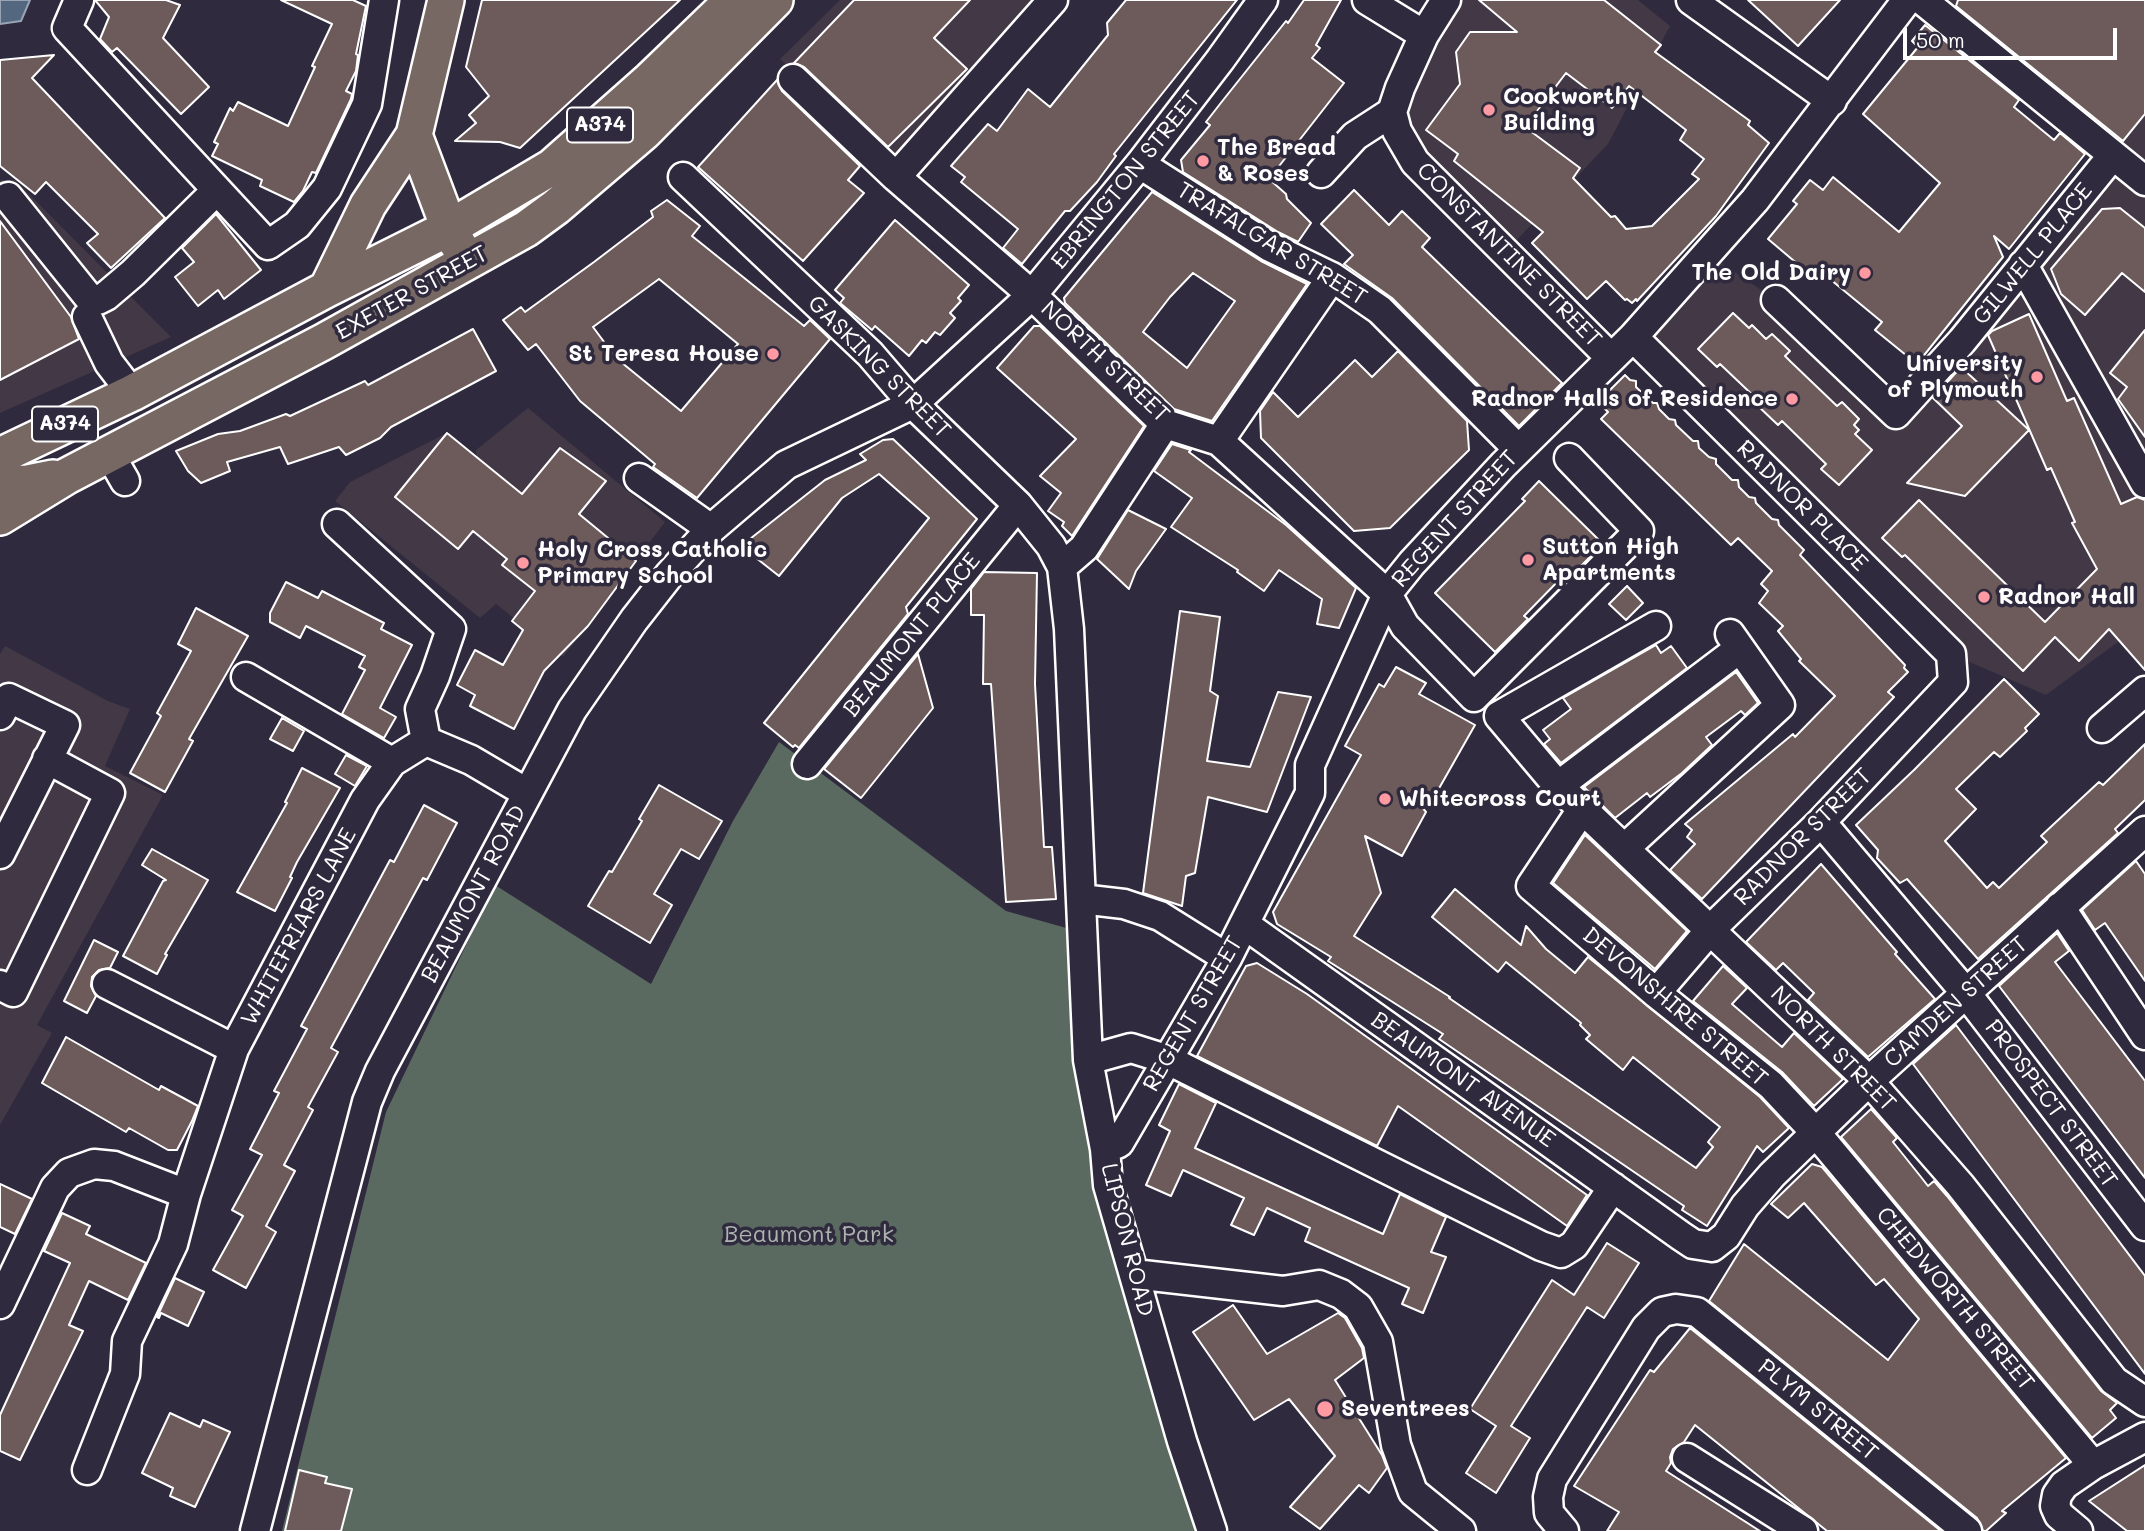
<!DOCTYPE html>
<html>
<head>
<meta charset="utf-8">
<style>
	body { margin:0 }
	#map { position:relative; width:2145px; height:1531px; overflow:hidden; background:#2f2a3d; font-family:Mali,sans-serif }
	canvas { display:block }
	.scale { position:absolute; left:1903px; top:28px; width:214px; height:32px; box-sizing:border-box; border:4px solid #fff; border-top:0; padding-left:9px; font-size:21px; line-height:24px; white-space:nowrap; color:#fff; -webkit-text-stroke:5px #2f2a3d; paint-order:stroke }
</style>
</head>
<body>
<div id="map">
<canvas width="2145" height="1531"></canvas>
<div class="scale">50 m</div>
</div>
<script>
const c = document.querySelector('canvas').getContext('2d');
c.lineJoin = 'round';
function fillPath(path, color) { c.fillStyle = color; c.fill(path, 'evenodd'); }
const shape = rows => new Path2D(rows.map(r => 'M' + r).join(''));
function stroke(path, color, width, dash) { c.strokeStyle = color; c.lineWidth = width; c.lineCap = dash ? 'butt' : 'round'; c.setLineDash(dash || []); c.stroke(path); }
function label(font, color, halo, rows, align = 'center') {
  c.font = font + ' Mali,sans-serif'; c.lineWidth = 7; c.setLineDash([]); c.textBaseline = 'middle'; c.strokeStyle = halo; c.fillStyle = color; for (const [text, x, y, turn = 0] of rows) {
    c.save(); c.translate(x, y); c.rotate((+turn || 0) * Math.PI / 180); c.textAlign = isNaN(turn) ? turn : align; if (halo) c.strokeText(text, 0, 0); c.fillText(text, 0, 0); c.restore();
  }
}
fillPath(shape([
	[840,0,1041,0,897,168,780,59],
	[1446,0,1638,0,1670,26,1608,144,1513,244,1415,162,1400,88],
	[1922,0,2145,0,2145,622,2046,695,1951,654,1632,340,1707,253,1776,300,1895,413,2113,155],
	[0,180,15,180,171,337,0,413],
	[528,408,665,522,563,657,496,604,480,618,335,501,350,482,447,433,477,457,476,450],
	[5,646,108,701,130,709,105,766,163,795,37,1025,52,1033,0,1125,0,654]
]), '#423846');
fillPath(shape([
	[779,742,1006,911,1077,931,1083,1061,1205,1531,282,1531,386,1112,495,885,651,984,733,821]
]), '#5b6a61');
const water = shape([
	[0,0,30,0,21,21,0,24,0,0]
]);
fillPath(water, '#546780');
stroke(water, '#98a4b3', 2);
const building = shape([
	[95,0,166,0,180,5,163,38,209,87,181,114,117,48,112,52,100,39,109,17,95,0],
	[281,0,353,0,366,6,356,54,358,55,356,71,346,91,352,94,351,99,316,173,312,172,303,191,294,202,260,186,262,180,212,156,218,144,214,142,230,108,233,111,238,102,288,126,315,67,312,66,332,24,281,0],
	[482,0,680,0,520,148,500,142,455,141,476,123,469,115,489,96,466,67,482,0],
	[854,0,970,0,934,38,967,69,888,147,804,67,794,63,854,0],
	[1126,0,1237,0,1114,154,1116,156,1097,182,1070,211,1065,211,1022,264,1003,248,1018,229,961,182,965,177,951,166,988,124,997,131,1028,89,1050,107,1108,35,1107,23,1126,0],
	[1304,0,1341,0,1316,45,1320,48,1312,58,1344,83,1269,179,1286,194,1287,199,1311,223,1298,242,1278,232,1183,172,1181,160,1210,125,1206,122,1220,104,1286,21,1288,23,1304,0],
	[1479,0,1604,0,1661,45,1655,52,1750,121,1748,125,1769,143,1716,216,1637,301,1636,299,1632,303,1627,299,1625,300,1606,281,1587,299,1532,243,1543,232,1454,161,1458,154,1426,130,1460,84,1456,52,1470,32,1517,32,1479,0],
	[1566,73,1612,108,1629,86,1686,130,1680,140,1704,159,1692,174,1699,179,1652,226,1626,229,1615,216,1611,217,1573,178,1580,168,1525,127,1566,73],
	[1748,0,1840,0,1798,46,1748,0],
	[1958,0,2145,0,2145,114,2123,141,1956,6,1958,0],
	[1925,25,2019,100,2014,107,2054,140,2060,133,2085,154,2009,249,1994,236,2003,257,1917,364,1875,330,1882,322,1819,270,1813,277,1768,239,1797,204,1793,201,1810,180,1823,190,1833,177,1899,232,1940,183,1863,114,1918,47,1912,41,1925,25],
	[54,55,32,78,165,218,111,268,87,243,98,234,46,182,35,194,0,166,0,60,54,55],
	[777,80,782,91,860,166,848,180,864,193,803,261,698,167,777,80],
	[1354,190,1389,225,1402,211,1430,238,1422,247,1562,383,1519,426,1392,298,1344,264,1353,255,1321,224,1354,190],
	[1152,192,1261,261,1307,284,1212,421,1174,409,1065,303,1064,298,1152,192],
	[1193,273,1235,301,1187,368,1143,332,1170,297,1193,273],
	[667,200,700,226,692,236,804,326,810,320,830,339,697,498,653,467,655,464,580,401,536,344,528,350,503,320,521,307,525,312,594,262,653,217,651,211,667,200],
	[659,279,738,344,681,411,616,358,593,327,659,279],
	[2120,208,2145,228,2145,292,2122,273,2085,315,2061,294,2051,269,2102,209,2120,208],
	[216,214,261,270,224,299,218,290,198,306,175,277,194,262,182,248,216,214],
	[895,220,969,285,958,298,961,301,950,313,955,318,940,335,935,332,926,343,922,340,909,356,875,326,872,330,840,303,844,298,835,290,895,220],
	[0,221,71,317,79,339,0,380,0,221],
	[1733,313,1749,328,1752,325,1766,339,1772,334,1790,351,1785,356,1791,362,1837,406,1842,402,1859,419,1854,425,1859,430,1855,434,1872,450,1839,485,1821,469,1826,464,1782,421,1778,425,1758,406,1761,403,1720,364,1717,367,1698,349,1733,313],
	[2029,314,2067,401,2074,398,2121,504,2137,497,2145,500,2145,670,2109,629,2079,661,2055,637,2023,671,1905,555,1902,557,1882,538,1919,500,2045,622,2097,569,2072,523,2075,522,2051,468,2047,470,1988,335,1992,331,2029,314],
	[1034,326,1040,326,1144,426,1072,536,1062,526,1064,522,1048,511,1061,493,1040,476,1076,439,997,368,1034,326],
	[473,329,496,371,391,427,380,438,346,455,339,447,288,464,280,447,227,462,230,471,201,483,188,471,176,451,218,434,240,431,286,414,290,416,365,381,368,385,473,329],
	[2145,330,2145,437,2118,399,2127,387,2110,373,2145,330],
	[1398,351,1467,421,1469,450,1390,528,1354,531,1261,438,1260,411,1273,392,1298,417,1355,360,1372,377,1398,351],
	[1961,367,2029,430,1965,496,1907,483,1962,426,1933,398,1961,367],
	[1625,375,1630,380,1636,381,1636,387,1653,403,1657,403,1659,409,1669,419,1675,420,1676,425,1693,441,1698,441,1699,448,1709,457,1716,459,1716,464,1732,480,1738,480,1739,487,1749,497,1755,498,1756,503,1772,519,1778,520,1779,525,1804,550,1800,555,1905,665,1904,668,1908,672,1888,692,1894,697,1702,899,1670,870,1695,844,1687,837,1692,830,1685,824,1793,734,1795,737,1835,696,1799,661,1801,659,1778,631,1783,626,1759,603,1768,591,1761,584,1772,571,1738,538,1731,545,1601,419,1608,412,1598,402,1625,375],
	[447,433,522,494,560,448,606,481,579,514,636,561,588,626,544,671,514,729,470,706,475,695,457,685,475,650,503,665,523,630,512,621,535,591,502,565,507,559,473,531,458,549,395,497,447,433],
	[893,439,977,519,906,607,908,614,799,748,795,745,793,747,764,723,929,518,879,474,842,498,779,576,741,546,825,480,866,460,860,454,883,440,893,439],
	[1172,444,1191,450,1189,452,1286,525,1356,588,1339,628,1317,624,1322,599,1279,570,1264,591,1237,572,1238,570,1171,527,1192,498,1154,471,1172,444],
	[1539,481,1603,544,1569,578,1565,574,1524,616,1528,619,1495,652,1435,593,1525,501,1522,499,1539,481],
	[1128,510,1166,529,1136,571,1129,589,1097,559,1128,510],
	[984,572,1037,573,1035,684,1044,847,1052,847,1056,899,1006,902,991,684,983,684,984,615,971,615,971,589,984,572],
	[286,582,318,598,322,591,384,623,381,629,412,645,380,708,396,717,384,738,342,714,365,670,359,667,365,656,306,626,300,638,270,622,270,613,286,582],
	[1627,586,1643,603,1626,620,1609,604,1627,586],
	[196,608,248,636,189,739,193,741,165,792,130,773,161,716,157,713,191,651,178,644,196,608],
	[1180,611,1220,617,1210,691,1218,696,1207,761,1250,767,1278,692,1311,697,1267,812,1208,797,1195,873,1186,876,1182,906,1143,893,1180,611],
	[1656,645,1661,653,1671,646,1687,668,1561,763,1544,744,1550,739,1543,730,1571,709,1563,698,1656,645],
	[918,654,933,708,861,798,824,769,918,654],
	[1396,667,1426,683,1419,694,1475,725,1433,799,1430,796,1421,806,1426,812,1402,856,1365,836,1381,893,1354,936,1450,997,1449,998,1696,1168,1713,1147,1708,1142,1720,1127,1633,1057,1623,1070,1586,1039,1590,1035,1580,1025,1581,1023,1506,962,1498,972,1432,917,1455,889,1521,945,1526,926,1546,949,1575,973,1588,957,1760,1097,1789,1128,1763,1152,1757,1146,1707,1226,1682,1210,1684,1206,1439,1039,1443,1034,1328,961,1331,957,1277,924,1273,912,1361,755,1345,746,1379,684,1384,687,1396,667],
	[1736,672,1758,703,1745,715,1741,711,1706,737,1712,745,1682,773,1650,797,1647,793,1615,818,1584,787,1736,672],
	[2004,679,2039,714,2025,728,2027,731,2000,757,1994,752,1956,789,1976,809,1945,841,1987,888,1993,882,1999,888,2047,842,2041,836,2099,782,2103,785,2145,744,2145,800,2115,829,2118,833,1978,959,1907,879,1900,883,1877,858,1878,850,1856,825,1914,770,2004,679],
	[282,718,304,731,293,751,270,739,282,718],
	[346,755,367,766,355,786,335,774,346,755],
	[302,768,340,788,297,862,290,877,292,878,275,911,237,892,287,803,285,802,302,768],
	[659,785,722,821,699,859,681,849,654,894,672,905,650,943,588,906,609,871,612,872,642,821,639,819,659,785],
	[424,805,457,823,427,880,423,878,331,1048,338,1052,308,1107,313,1110,284,1165,295,1171,266,1226,276,1232,246,1288,213,1270,243,1216,232,1210,262,1155,250,1149,279,1093,274,1091,307,1029,301,1026,390,860,394,862,424,805],
	[1585,835,1687,931,1655,969,1553,883,1585,835],
	[152,849,208,880,165,954,167,955,157,974,123,956,163,881,166,880,142,865,152,849],
	[2136,861,2145,874,2145,981,2105,923,2095,930,2082,910,2136,861],
	[1821,864,1897,952,1895,954,1935,999,1868,1057,1808,1000,1814,993,1783,963,1776,970,1746,942,1821,864],
	[2057,933,2069,951,2055,962,2145,1081,2145,1178,1999,986,2057,933],
	[94,940,118,952,110,968,99,970,92,977,91,986,96,996,87,1013,64,1001,94,940],
	[1257,963,1307,994,1587,1195,1567,1226,1398,1106,1377,1146,1197,1056,1246,966,1257,963],
	[1723,966,1747,988,1732,1004,1782,1047,1794,1033,1843,1079,1814,1106,1782,1072,1693,1001,1723,966],
	[1956,1025,2145,1276,2145,1374,1913,1064,1956,1025],
	[66,1037,159,1090,161,1086,198,1106,192,1121,177,1150,168,1150,129,1128,126,1132,42,1083,66,1037],
	[1179,1084,1216,1103,1195,1148,1383,1234,1400,1194,1446,1217,1431,1252,1446,1257,1423,1313,1402,1304,1409,1288,1305,1241,1310,1228,1267,1208,1254,1235,1231,1225,1244,1198,1183,1170,1171,1196,1146,1185,1170,1131,1159,1125,1179,1084],
	[1871,1109,1897,1138,1893,1142,1921,1177,1928,1186,1934,1181,1947,1196,2101,1391,2117,1403,2110,1410,2116,1418,2092,1438,1841,1137,1871,1109],
	[1812,1164,1822,1167,2066,1458,2002,1511,2006,1513,1986,1531,1983,1531,1977,1518,1709,1301,1744,1244,1888,1360,1919,1319,1884,1279,1876,1285,1804,1203,1788,1218,1771,1204,1812,1164],
	[0,1184,32,1199,15,1234,0,1227,0,1184],
	[62,1213,90,1226,86,1234,146,1263,128,1300,89,1281,69,1325,83,1331,20,1460,0,1451,0,1415,70,1263,44,1251,62,1213],
	[1607,1243,1639,1263,1604,1318,1587,1307,1511,1426,1530,1438,1496,1493,1466,1473,1496,1426,1470,1409,1552,1280,1574,1295,1607,1243],
	[175,1278,204,1292,188,1326,161,1313,159,1318,157,1317,175,1278],
	[1233,1305,1267,1354,1338,1313,1345,1318,1362,1348,1364,1358,1335,1380,1382,1455,1387,1468,1369,1493,1359,1485,1320,1529,1290,1507,1335,1456,1289,1399,1254,1420,1193,1332,1233,1305],
	[1690,1328,1941,1531,1827,1531,1695,1425,1684,1442,1673,1449,1670,1457,1671,1463,1666,1471,1760,1531,1607,1531,1619,1512,1574,1486,1650,1370,1654,1372,1690,1328],
	[170,1413,200,1427,203,1420,230,1432,195,1507,170,1496,173,1488,142,1473,170,1413],
	[2145,1465,2145,1531,2127,1531,2089,1501,2145,1465],
	[299,1470,327,1477,325,1483,352,1489,341,1531,285,1531,299,1470]
]);
fillPath(building, '#6d5a5a');
stroke(building, '#fff', 2);
const minor = shape([
	[79,0,67,28,268,245,297,225,327,188,367,104,384,0],
	[1367,0,1424,35],
	[1446,0,1424,35,1400,88,1392,112,1397,131,1415,162,1611,358],
	[1691,0,1832,101],
	[1922,0,2145,181],
	[793,79,896,177,1032,295,1165,424,1219,441,1387,594,1405,626,1474,697,1639,531,1569,458],
	[1140,164,1270,247,1332,277,1380,310,1518,449],
	[1321,173,1355,136,1392,112],
	[683,177,870,354,913,404,1018,505,1051,546,1062,567,1069,629,1088,1060,1105,1149,1108,1185,1182,1441,1212,1531],
	[896,177,1053,0],
	[8,197,90,299,98,300,106,296,133,273,217,190],
	[2023,265,2145,483],
	[1776,300,1896,414,1962,341,2113,155],
	[87,317,109,363,132,393],
	[1633,337,1951,654,1953,682,1821,822,1711,929,1656,993],
	[1219,441,1332,277],
	[109,453,125,481],
	[639,478,711,529],
	[337,524,451,629,435,676,420,709,426,741],
	[1062,567,1084,548,1165,424],
	[1656,626,1499,716,1558,786,1869,1081,1960,1185,2114,1381,2145,1402],
	[246,677,392,762],
	[0,715,9,698,65,725,0,854],
	[2102,728,2145,691],
	[807,764,1018,505],
	[1558,786,1739,649],
	[1583,808,1531,886,1656,993,1771,1085,1816,1133,2093,1465],
	[1821,822,1966,993,2145,1226],
	[1625,848,1780,705,1730,634],
	[1081,899,1124,904,1160,916,1227,958],
	[2060,907,2145,1035],
	[1244,924,1681,1236,1693,1244,1712,1247,1726,1236,1745,1206,1772,1175,1869,1081,2145,831],
	[107,984,234,1049],
	[0,985,13,992,110,793,47,759],
	[1088,1060,1131,1048,1166,1059,1541,1246,1561,1253,1574,1245,1613,1187],
	[1105,1149,1119,1143,1227,958,1310,793,1310,765,1387,594,1412,563,1503,465,1633,337,1755,200,1907,0],
	[1134,1274,1283,1291,1319,1285,1341,1294,1358,1307,1378,1342,1396,1445,1413,1492,1461,1531],
	[0,1304,55,1188,69,1173,94,1164,114,1166,186,1194],
	[1687,1458,1803,1531],
	[87,1470,125,1374,127,1341,173,1244,186,1194,234,1049,365,800,392,762,426,741,471,760,527,793],
	[255,1531,367,1102,380,1071,572,710,634,620,670,574,711,529,786,465,913,404,1032,295,1140,164,1220,60,1263,0],
	[1564,1531,1549,1513,1548,1497,1552,1479,1646,1328,1662,1312,1676,1309,1697,1312,1967,1531],
	[2078,1531,2059,1515,2055,1506,2057,1495,2064,1485,2093,1465,2145,1437]
]);
const major = shape([
	[414,135,449,228,460,248],
	[327,289,368,205,414,135,446,0],
	[0,456,132,393,327,289,449,228,552,167,650,80,733,0],
	[0,484,28,483,53,478],
	[0,517,67,476,323,342,526,229,556,207,644,132,775,0]
]);
stroke(minor, '#fff', 33);
stroke(major, '#fff', 40);
stroke(minor, '#2f2a3d', 28);
stroke(major, '#776864', 35);
for (const [x, y, r, color] of [
	[1489,110,7,"#ff9aa2"],
	[1203,161,7,"#ff9aa2"],
	[1865,273,7,"#ff9aa2"],
	[773,354,7,"#ff9aa2"],
	[2037,377,7,"#ff9aa2"],
	[1792,399,7,"#ff9aa2"],
	[1528,560,7,"#ff9aa2"],
	[523,563,7,"#ff9aa2"],
	[1984,597,7,"#ff9aa2"],
	[1385,799,7,"#ff9aa2"],
	[1325,1409,9,"#ff9aa2"]
]) { const dot = new Path2D(); dot.arc(x, y, r, 0, 2 * Math.PI); c.fillStyle = color; c.fill(dot); stroke(dot, '#2f2a3d', 2.5); }
for (const [x, y, w] of [
	[600,125,66],
	[65,424,66]
]) { const box = new Path2D(); box.roundRect(x - w / 2, y - 17.5, w, 35, 5); c.fillStyle = '#2f2a3d'; c.fill(box); stroke(box, '#fff', 2); }
label('bold 21px', '#fff', null, [
	["A374",600,125],
	["A374",65,424]
]);
label('bold 23px', '#fff', '#2f2a3d', [
	["Cookworthy",1503,97],
	["Building",1503,123],
	["The Bread",1217,148],
	["& Roses",1217,174],
	["The Old Dairy",1851,273,"right"],
	["St Teresa House",759,354,"right"],
	["University",2023,364,"right"],
	["of Plymouth",2023,390,"right"],
	["Radnor Halls of Residence",1778,399,"right"],
	["Sutton High",1542,547],
	["Apartments",1542,573],
	["Holy Cross Catholic",537,550],
	["Primary School",537,576],
	["Radnor Hall",1998,597],
	["Whitecross Court",1399,799],
	["Seventrees",1341,1409]
], 'left');
label('23px', '#fff', '#2f2a3d', [
	["EBRINGTON STREET",1126,180,-51],
	["TRAFALGAR STREET",1272,244,31],
	["GILWELL PLACE",2033,254,-51],
	["CONSTANTINE STREET",1509,255,45],
	["EXETER STREET",412,293,-29],
	["NORTH STREET",1105,362,43],
	["GASKING STREET",879,367,45],
	["RADNOR PLACE",1802,506,45],
	["REGENT STREET",1455,519,-48],
	["BEAUMONT PLACE",912,635,-51],
	["RADNOR STREET",1803,837,-45],
	["BEAUMONT ROAD",474,894,-62],
	["WHITEFRIARS LANE",299,927,-62],
	["CAMDEN STREET",1956,1002,-42],
	["DEVONSHIRE STREET",1675,1007,40],
	["REGENT STREET",1193,1014,-60],
	["NORTH STREET",1833,1049,45],
	["BEAUMONT AVENUE",1463,1080,35],
	["PROSPECT STREET",2051,1104,53],
	["LIPSON ROAD",1127,1240,76],
	["CHEDWORTH STREET",1955,1299,50],
	["PLYM STREET",1818,1410,39]
]);
label('23px', '#adb4b0', '#2f2a3d', [
	["Beaumont Park",809,1235]
]);
</script>
</body>
</html>
